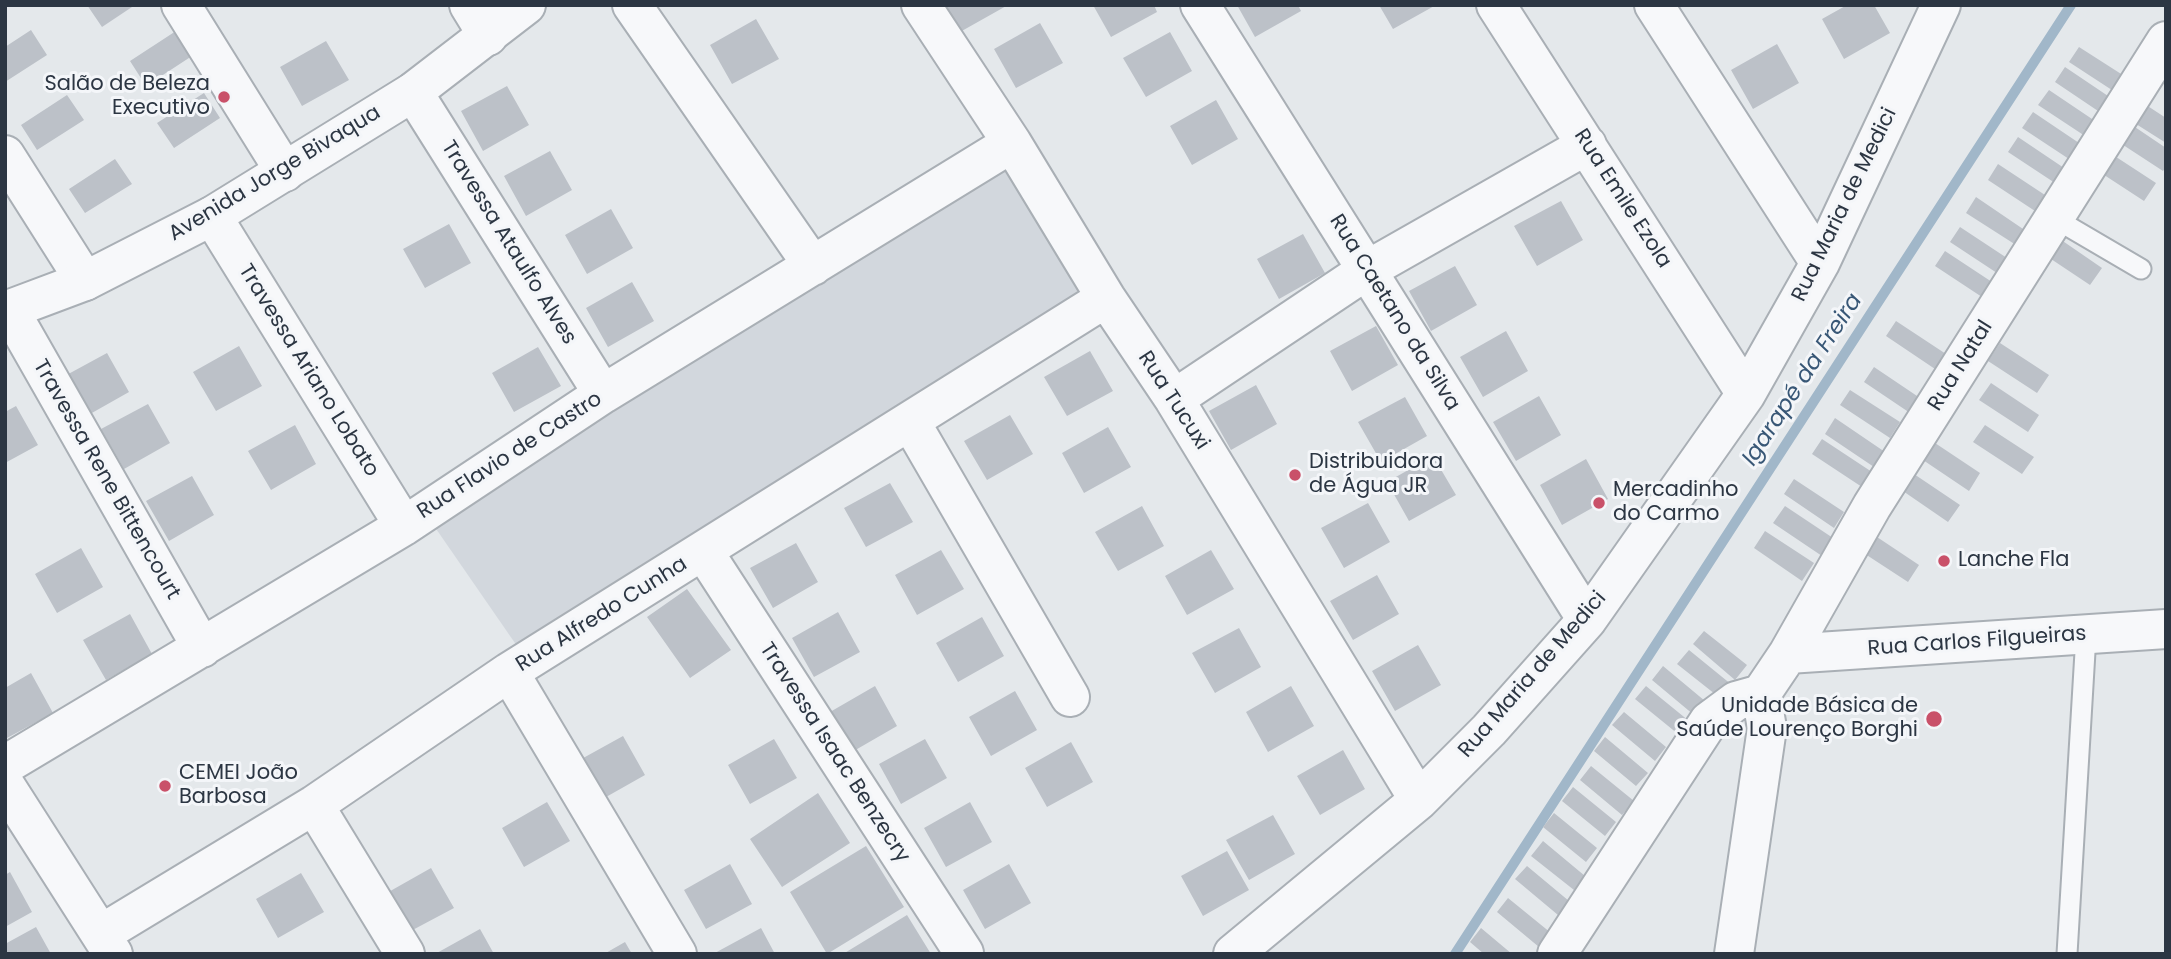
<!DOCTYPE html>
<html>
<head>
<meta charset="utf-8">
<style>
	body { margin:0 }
	#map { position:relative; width:2171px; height:959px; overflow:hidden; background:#e4e8eb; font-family:Poppins,sans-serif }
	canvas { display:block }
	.frame { position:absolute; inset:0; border:7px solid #2c3643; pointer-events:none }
</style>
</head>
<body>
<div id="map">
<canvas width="2171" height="959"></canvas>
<div class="frame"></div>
</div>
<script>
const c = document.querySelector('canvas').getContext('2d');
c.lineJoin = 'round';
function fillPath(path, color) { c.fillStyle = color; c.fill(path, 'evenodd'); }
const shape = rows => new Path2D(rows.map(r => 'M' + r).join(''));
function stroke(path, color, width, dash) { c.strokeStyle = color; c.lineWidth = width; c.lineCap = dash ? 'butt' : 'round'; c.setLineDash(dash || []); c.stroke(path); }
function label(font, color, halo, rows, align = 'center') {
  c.font = font + ' Poppins,sans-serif'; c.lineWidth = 6; c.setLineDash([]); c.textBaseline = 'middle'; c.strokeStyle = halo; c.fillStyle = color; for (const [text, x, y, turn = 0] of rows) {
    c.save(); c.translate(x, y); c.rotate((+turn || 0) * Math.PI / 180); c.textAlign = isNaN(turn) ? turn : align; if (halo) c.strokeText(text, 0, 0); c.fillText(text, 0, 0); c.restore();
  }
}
fillPath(shape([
	[1011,159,1094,290,517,646,432,523]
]), '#d2d7dd');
stroke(shape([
	[1455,954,2071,5]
]), '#a1b7c9', 10);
fillPath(shape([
	[87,5,135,5,102,27],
	[945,5,1008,5,960,32],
	[1093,5,1154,5,1157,12,1111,37],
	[1237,5,1298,5,1301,11,1255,37],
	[1379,5,1436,5,1393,29],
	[1847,5,1874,5,1890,33,1844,59,1822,19],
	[756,19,779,59,732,84,710,45],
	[1040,23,1063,63,1016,88,994,49],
	[31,30,47,55,5,82,5,47],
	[176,31,192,56,146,86,130,61],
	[1170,32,1192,71,1146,97,1123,58],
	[326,41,349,80,302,106,280,67],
	[1777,44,1799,83,1753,109,1731,70],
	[2079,47,2129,79,2118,94,2069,62],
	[2065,67,2114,100,2104,115,2055,82],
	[507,86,529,125,483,151,461,111],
	[2049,90,2098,123,2088,138,2038,105],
	[204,93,220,118,174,148,157,123],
	[67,95,84,120,37,150,21,125],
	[2137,99,2166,118,2166,143,2125,117],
	[1216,100,1238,139,1192,165,1170,126],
	[2033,112,2082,145,2072,161,2022,128],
	[2126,121,2166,148,2166,167,2163,171,2114,139],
	[2018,137,2067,170,2058,185,2008,152],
	[550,151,572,190,526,216,504,176],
	[2107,151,2156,183,2144,201,2095,169],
	[115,159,132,184,85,213,69,189],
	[1998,164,2048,197,2038,213,1988,180],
	[1976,197,2026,231,2016,245,1966,213],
	[1561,201,1583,240,1537,266,1514,226],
	[611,209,633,248,587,274,565,235],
	[449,224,471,263,425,288,403,249],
	[1960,227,2010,260,2000,275,1950,242],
	[1303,234,1325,273,1279,299,1257,259],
	[2054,235,2102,268,2090,285,2042,253],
	[1945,251,1995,284,1985,299,1935,266],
	[1455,266,1477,305,1431,331,1409,291],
	[632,282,654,321,608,347,586,308],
	[1896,321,1946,354,1935,369,1886,336],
	[1376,326,1398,365,1352,391,1330,351],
	[1506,331,1528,371,1483,397,1460,357],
	[2000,343,2049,375,2037,393,1988,361],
	[239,346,262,386,216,411,193,372],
	[538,347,561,386,514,412,492,373],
	[1090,351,1113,391,1067,416,1044,377],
	[107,353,129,392,83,418,61,378],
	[1874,367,1923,400,1913,415,1864,382],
	[1991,383,2039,415,2028,432,1979,400],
	[1256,385,1277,424,1231,450,1209,411],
	[1850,390,1900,422,1890,438,1840,405],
	[1539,396,1561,435,1516,461,1493,422],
	[1405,397,1427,436,1381,462,1358,422],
	[148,404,170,443,124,469,101,429],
	[16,406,38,445,5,463,5,412],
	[1010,415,1033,454,987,480,964,441],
	[1835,418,1885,452,1874,467,1825,434],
	[295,425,316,464,271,490,248,451],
	[1985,425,2034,457,2022,474,1973,442],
	[1108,427,1131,467,1084,493,1062,453],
	[1822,439,1872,472,1862,487,1812,454],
	[1932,441,1980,473,1969,491,1920,458],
	[1433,456,1456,495,1409,521,1387,482],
	[1586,459,1608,499,1562,525,1540,485],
	[1911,472,1960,505,1948,522,1900,489],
	[192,476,214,515,169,541,146,501],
	[1794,479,1844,512,1834,528,1784,494],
	[890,483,913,522,866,547,844,508],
	[1368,503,1390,542,1344,568,1321,528],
	[1142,506,1164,546,1118,571,1095,532],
	[1785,506,1833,538,1822,556,1773,523],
	[1765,531,1814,563,1802,581,1754,548],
	[1871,533,1919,565,1908,582,1859,550],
	[796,543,818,582,773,608,750,568],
	[81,548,103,587,57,613,35,574],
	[941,550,964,589,917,615,895,575],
	[1211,550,1234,589,1187,615,1165,576],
	[1377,575,1399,614,1353,640,1330,601],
	[687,589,731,650,690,678,647,617],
	[838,612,860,652,814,677,792,638],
	[130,614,152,654,106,680,83,640],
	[982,617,1004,656,958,682,936,643],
	[1239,628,1261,667,1215,693,1192,653],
	[1704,631,1747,665,1735,680,1693,644],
	[1418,645,1441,685,1395,711,1372,671],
	[1689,650,1732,685,1720,698,1677,664],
	[1663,666,1705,701,1694,715,1652,680],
	[31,673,53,713,7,738,5,688],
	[875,686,897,726,852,752,830,712],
	[1291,686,1314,726,1268,752,1246,712],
	[1646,686,1689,721,1678,734,1635,699],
	[1015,691,1037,730,991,756,969,717],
	[1624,712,1666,747,1655,761,1612,725],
	[623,736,645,775,599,801,576,762],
	[1605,737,1648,773,1636,786,1594,751],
	[774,739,797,778,750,804,728,765],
	[925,739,947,778,901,804,879,764],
	[1071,742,1093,782,1047,807,1025,768],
	[1343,750,1365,789,1320,815,1297,776],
	[1591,766,1634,801,1622,815,1580,780],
	[1573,787,1616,822,1605,836,1562,801],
	[818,793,850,843,782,887,750,839],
	[547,802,570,841,524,867,502,828],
	[970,802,992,842,946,867,924,828],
	[1554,813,1597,848,1586,862,1543,827],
	[1273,815,1295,854,1249,880,1226,840],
	[1543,841,1585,876,1574,890,1531,856],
	[866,846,904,907,827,954,790,892],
	[1227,851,1249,890,1203,916,1181,876],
	[730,864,752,904,706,929,684,890],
	[1009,864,1031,903,985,929,963,890],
	[1527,866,1569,901,1558,915,1515,879],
	[431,868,454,908,407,933,385,894],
	[10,872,32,912,5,927,5,875],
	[301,873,324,912,278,938,256,899],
	[1508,898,1551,933,1539,947,1497,912],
	[907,915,931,954,843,954],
	[36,927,51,954,5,954,5,944],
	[761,928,775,954,713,954],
	[1481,928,1512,954,1484,954,1470,942],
	[480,929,494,954,435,954],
	[625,942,632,954,604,954]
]), '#bcc1c8');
const service = shape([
	[2054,218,2141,269],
	[2067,954,2086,635]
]);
const minor = shape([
	[181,5,285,172],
	[469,5,488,36],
	[632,5,813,266],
	[921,5,1012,143,1106,298,1174,399,1419,800],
	[1200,5,1587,620],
	[1496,5,1746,394],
	[1654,5,1820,263],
	[413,92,603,394],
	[5,155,85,281],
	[212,216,404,526],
	[10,311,202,648],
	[1174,399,1367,270,1587,145],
	[910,421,1070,697],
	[704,552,964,953],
	[1788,654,2166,629],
	[509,672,677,954],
	[1761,694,1788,654,1872,506,2166,41],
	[5,765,404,526,603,394,1012,143],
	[5,785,113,954],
	[314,805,405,954],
	[101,934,314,805,509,672,1106,298],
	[1233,954,1419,800,1489,730,1587,620,1746,394,1820,263,1941,5],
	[1557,954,1709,721,1736,701,1761,694],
	[1734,954,1767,728,1761,694]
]);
const tertiary = shape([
	[5,311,85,281,212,216,413,92,526,5]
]);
stroke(service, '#a9afb5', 23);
stroke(minor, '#a9afb5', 42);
stroke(tertiary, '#a9afb5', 42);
stroke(service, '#f7f8fa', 19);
stroke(minor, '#f7f8fa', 38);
stroke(tertiary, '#f7f8fa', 38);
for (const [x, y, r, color] of [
	[224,97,7,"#c95169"],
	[1295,475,7,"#c95169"],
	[1599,503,7,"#c95169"],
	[1944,561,7,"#c95169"],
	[1934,719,9,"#c95169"],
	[165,786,7,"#c95169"]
]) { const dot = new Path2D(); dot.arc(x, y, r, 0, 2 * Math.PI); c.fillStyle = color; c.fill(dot); stroke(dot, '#f4f6f9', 2.5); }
label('21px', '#2c3643', '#f4f6f9', [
	["Salão de Beleza",210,85,"right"],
	["Executivo",210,109,"right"],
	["Distribuidora",1309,463],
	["de Água JR",1309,487],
	["Mercadinho",1613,491],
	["do Carmo",1613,515],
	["Lanche Fla",1958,561],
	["Unidade Básica de",1918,707,"right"],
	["Saúde Lourenço Borghi",1918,731,"right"],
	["CEMEI João",179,774],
	["Barbosa",179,798]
], 'left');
label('21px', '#2c3643', '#f4f6f9', [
	["Avenida Jorge Bivaqua",275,174,-31],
	["Rua Emile Ezola",1622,199,57],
	["Rua Maria de Medici",1845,205,-64],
	["Travessa Ataulfo Alves",508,243,58],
	["Rua Caetano da Silva",1394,313,58],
	["Rua Natal",1961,366,-58],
	["Travessa Ariano Lobato",308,371,58],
	["Rua Tucuxi",1173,401,57],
	["Rua Flavio de Castro",510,456,-33],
	["Travessa Rene Bittencourt",106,480,60],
	["Rua Alfredo Cunha",602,615,-32],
	["Rua Carlos Filgueiras",1977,642,-4],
	["Rua Maria de Medici",1533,675,-49],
	["Travessa Isaac Benzecry",834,753,57]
]);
label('italic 23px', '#385776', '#f4f6f9', [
	["Igarapé da Freira",1803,380,-57]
]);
</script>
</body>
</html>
